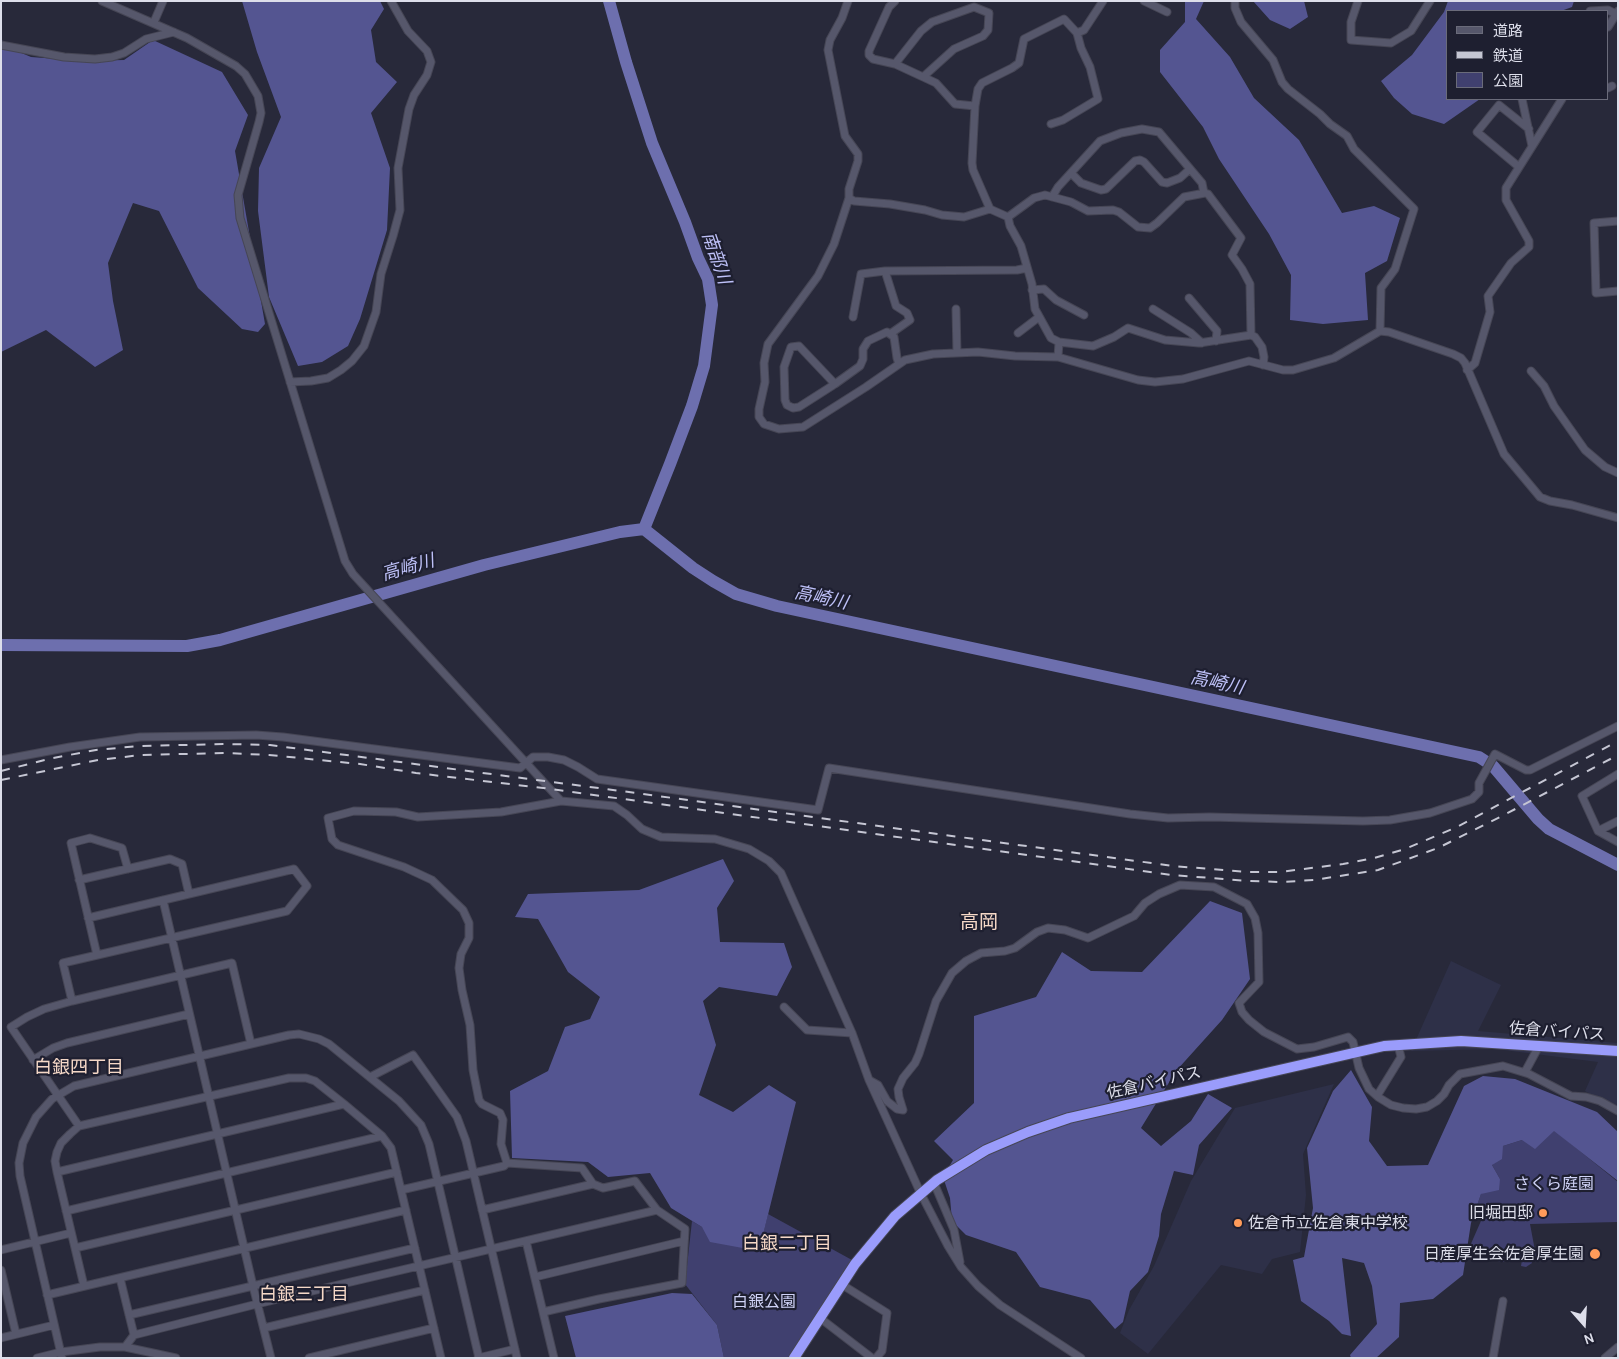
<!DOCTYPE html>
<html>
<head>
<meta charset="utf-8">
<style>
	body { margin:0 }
	#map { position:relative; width:1619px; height:1359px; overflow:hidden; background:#28293a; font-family:Karla,"Noto Sans JP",sans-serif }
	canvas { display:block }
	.frame { position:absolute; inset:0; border:2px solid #dddeea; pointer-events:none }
	.legend { position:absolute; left:1446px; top:10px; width:162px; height:90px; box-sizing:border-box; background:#1e1f30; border:1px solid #6a6b7a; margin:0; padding:6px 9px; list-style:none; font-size:15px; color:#dddeea }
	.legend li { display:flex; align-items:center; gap:10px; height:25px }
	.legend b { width:25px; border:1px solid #6a6b7a }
	.north { position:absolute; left:1559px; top:1299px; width:50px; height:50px; -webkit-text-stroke:4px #1e1f30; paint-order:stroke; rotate:161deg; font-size:14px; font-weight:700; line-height:20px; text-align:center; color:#dddeea }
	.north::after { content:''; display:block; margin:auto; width:18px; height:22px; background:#dddeea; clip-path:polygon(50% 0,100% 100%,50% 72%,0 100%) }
</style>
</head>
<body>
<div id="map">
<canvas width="1619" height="1359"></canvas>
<div class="frame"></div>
<ul class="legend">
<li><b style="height:6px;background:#56576b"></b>道路</li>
<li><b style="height:6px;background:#c5c6d3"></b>鉄道</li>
<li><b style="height:14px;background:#40406f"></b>公園</li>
</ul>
<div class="north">N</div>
</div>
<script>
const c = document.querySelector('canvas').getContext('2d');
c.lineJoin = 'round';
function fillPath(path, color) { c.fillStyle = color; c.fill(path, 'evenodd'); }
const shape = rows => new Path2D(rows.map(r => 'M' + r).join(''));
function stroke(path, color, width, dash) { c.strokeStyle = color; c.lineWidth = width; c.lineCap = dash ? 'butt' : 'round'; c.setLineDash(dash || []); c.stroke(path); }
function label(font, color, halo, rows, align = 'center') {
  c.font = font + ' Karla,"Noto Sans JP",sans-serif'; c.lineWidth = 4.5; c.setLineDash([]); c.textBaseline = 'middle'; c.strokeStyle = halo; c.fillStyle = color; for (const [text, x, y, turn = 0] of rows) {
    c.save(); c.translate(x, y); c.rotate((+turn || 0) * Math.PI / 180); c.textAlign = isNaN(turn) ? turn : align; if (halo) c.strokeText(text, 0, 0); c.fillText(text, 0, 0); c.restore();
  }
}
fillPath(shape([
	[1451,961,1501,985,1478,1031,1618,1043,1618,1110,1585,1091,1598,1062,1496,1049,1411,1051],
	[1334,1084,1303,1154,1306,1195,1300,1252,1272,1259,1262,1274,1221,1265,1148,1354,1120,1333,1129,1310,1154,1266,1191,1181,1235,1108]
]), '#2e3048');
fillPath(shape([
	[1554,1130,1618,1182,1618,1222,1530,1224,1536,1256,1531,1256,1532,1263,1526,1267,1521,1266,1522,1260,1513,1260,1513,1251,1504,1252,1504,1262,1490,1260,1489,1256,1470,1246,1484,1214,1475,1211,1481,1194,1500,1179,1492,1165,1503,1146],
	[768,1214,852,1260,790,1358,724,1358,717,1325,685,1284,692,1221,702,1227,759,1251]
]), '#40406f');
fillPath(shape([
	[242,1,380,1,384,9,371,30,376,62,397,82,371,113,390,168,387,230,360,319,348,346,322,362,298,366,269,297,258,211,259,168,281,117,257,52],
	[1185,1,1204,1,1196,19,1230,57,1254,98,1299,140,1342,213,1374,206,1400,218,1387,261,1365,273,1368,320,1323,324,1290,320,1291,275,1269,234,1219,159,1203,127,1160,72,1160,50,1185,22],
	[1253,1,1304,1,1308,17,1290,29,1270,20],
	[1448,1,1574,1,1572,7,1561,11,1448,11,1448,99,1480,99,1444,124,1412,114,1394,98,1381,81,1412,55,1444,12],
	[1,38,5,46,31,57,84,61,124,60,153,40,222,72,248,115,235,151,265,324,258,332,242,329,198,288,159,211,133,203,108,263,113,301,123,350,95,367,46,330,1,352],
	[723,859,734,881,717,908,720,942,784,943,792,967,777,996,719,987,703,1001,716,1045,699,1095,733,1112,769,1085,796,1102,759,1251,710,1242,702,1227,671,1208,650,1173,608,1177,588,1162,512,1158,510,1091,548,1071,565,1027,590,1019,600,997,568,972,538,919,515,917,528,894,639,890],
	[1210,901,1242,913,1250,979,1222,1020,1176,1071,1141,1128,1161,1146,1191,1121,1208,1094,1232,1108,1199,1145,1193,1175,1174,1171,1161,1214,1159,1236,1148,1272,1130,1291,1123,1322,1115,1329,1090,1300,1040,1287,1016,1252,966,1235,952,1221,950,1198,943,1177,953,1160,934,1141,974,1103,974,1016,1036,997,1062,952,1091,971,1142,972],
	[1351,1070,1372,1107,1369,1141,1387,1166,1428,1165,1464,1086,1483,1076,1515,1079,1597,1112,1618,1132,1618,1181,1554,1131,1535,1149,1522,1140,1503,1146,1502,1159,1492,1165,1500,1179,1499,1190,1481,1194,1471,1223,1463,1275,1433,1299,1400,1303,1399,1337,1376,1358,1351,1358,1350,1355,1377,1324,1372,1286,1364,1263,1342,1258,1351,1336,1342,1334,1329,1321,1301,1301,1293,1260,1304,1257,1313,1208,1307,1148,1333,1091],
	[672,1293,692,1294,717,1325,724,1358,576,1358,565,1316]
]), '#545591');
stroke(shape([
	[609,1,626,62,652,143,685,222,698,258,708,279,712,305,704,366,692,406,670,464,644,529],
	[1,645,187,646,220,640,484,565,620,532,644,529,693,568,713,581,736,594,777,606,1479,757,1493,766,1538,819,1549,829,1618,865]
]), '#6d6fae', 12);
const minor = shape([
	[102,1,187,38,236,66,245,74,258,96,261,113,259,122,238,195,240,218,345,561,353,574,561,801,614,806,627,815,642,829,661,837,715,839,749,849,769,861,781,873,852,1033,869,1080,921,1194,948,1246,961,1267,978,1286,1000,1305,1081,1358],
	[848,1,842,18,830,40,828,50,845,136,858,154,858,161,849,189,849,198,854,201,890,204,925,210,942,215,964,217,990,209],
	[895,1,889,7,869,51,869,55,873,59,895,64,936,83,955,104,975,106],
	[1144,1,1167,12],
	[1235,1,1235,8,1241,22,1273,60,1282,82,1288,89,1320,114,1330,124,1347,136,1354,149,1414,209,1395,269,1381,288,1380,331],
	[1358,1,1351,22,1351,40,1391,43,1411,31,1430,1],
	[1590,11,1608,10,1616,14],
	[154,22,163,1],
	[1608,27,1618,11],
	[1077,33,1084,30,1103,1],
	[1,45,64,57,95,59,112,57,124,53,146,39,174,32],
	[895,64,921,31,932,22,974,7,989,13,988,30,983,36,954,49,923,77],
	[1608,88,1612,86],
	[1522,99,1532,146],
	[1051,124,1063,120,1098,99,1090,67,1081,48,1077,33,1064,19,1024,39,1019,63,1012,68,982,83,978,89,975,106,972,163,973,170,990,209,1008,217,1010,226,1021,246,1032,284,1035,309,1051,338,1059,342,1058,357],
	[1519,167,1477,132,1499,105,1529,129],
	[1071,173,1081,183,1101,190,1106,189,1135,161,1140,160,1144,162,1162,182,1167,183,1180,178,1190,169],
	[1052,197,1058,187,1100,141,1121,133,1142,129,1159,132,1202,183,1204,193],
	[849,198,834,244,818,276,768,344,764,363,765,382,759,409,759,417,764,424,779,429,803,427,866,387,905,360,933,354,978,352,1015,356,1058,357,1138,380,1155,382,1183,379,1249,361,1283,370,1293,370,1334,358,1380,331,1389,332,1453,354,1461,358,1465,363,1504,454,1540,497,1550,501,1572,505,1618,518],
	[1008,217,1034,198,1045,195,1071,202,1088,211,1113,210,1119,212,1138,227,1150,228,1157,223,1184,197,1205,193,1208,194,1241,238,1232,255,1242,269,1250,284,1251,335],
	[1618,221,1594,223,1596,293,1618,291],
	[1032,290,1044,289,1056,300,1084,315],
	[1189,298,1217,331,1216,341],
	[956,309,957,353],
	[1153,309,1191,333,1202,343],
	[853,317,861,274,885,271],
	[1018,333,1039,317],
	[890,334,910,320,907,313,896,306,885,271,1017,270,1027,268],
	[1059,342,1093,346,1114,337,1128,328,1165,340,1199,343,1251,335,1255,337,1262,347,1264,357,1263,365],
	[1467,370,1475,363,1490,312,1488,296,1511,263,1529,247,1529,241,1506,200,1506,188,1562,99],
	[1531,371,1544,386,1554,406,1585,450,1605,467,1618,473],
	[290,382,311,381,328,378,341,370,352,361,364,346,376,312,381,274,393,236,400,210,398,168,409,109,414,95,427,75,431,62,427,51,408,31,391,1],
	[835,384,799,346,791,347,784,367,785,400,787,405,793,408,799,407,835,384,860,366,863,359,863,349,868,341,887,332,894,337,897,358,899,364],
	[1,760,70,747,140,737,256,735,283,737,520,768,533,757,548,757,564,760,578,767,597,779,818,810,829,768,1130,814,1168,818,1210,817,1363,821,1390,820,1430,813,1472,799,1479,792,1479,783,1495,754,1526,770,1530,770,1618,726],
	[1618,774,1582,796,1598,831,1618,842],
	[1598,831,1618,821],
	[79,880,170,859,182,864,189,894],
	[163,900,253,1286],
	[97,955,71,843,90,838,122,848,128,869],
	[72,1001,63,963,287,911,307,886,294,869,88,918],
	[784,1007,807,1030,852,1033],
	[33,1060,53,1048,67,1043,189,1014],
	[1525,1072,1539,1046],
	[370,1077,413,1055,457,1117,466,1141,517,1358],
	[869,1080,878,1085,887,1101,897,1109,903,1110,899,1097,898,1089,903,1078,915,1063,919,1054,936,1001,952,973,966,961,981,953,1005,951,1015,948,1037,932,1048,928,1065,930,1088,938,1134,916,1145,903,1159,894,1180,885,1214,887,1247,904,1255,918,1258,933,1259,982,1239,1003,1242,1012,1249,1020,1264,1032,1297,1049,1314,1047,1348,1037,1353,1042,1359,1068,1369,1089,1378,1097,1391,1105,1403,1108,1416,1109,1427,1107,1437,1101,1444,1094,1449,1085,1460,1074,1503,1066,1529,1074,1571,1096,1586,1097,1600,1101,1618,1111],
	[1377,1096,1401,1057,1398,1045],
	[79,1126,11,1027,27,1017,44,1009,72,1001,232,963,251,1044],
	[507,1163,582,1168,593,1184,603,1188,635,1181,657,1210,685,1229,682,1283,599,1299,543,1312],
	[57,1172,344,1104],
	[934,1183,954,1230,960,1262],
	[401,1190,504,1166,507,1163,501,1144,503,1120,500,1113,482,1104,479,1100,473,1070,470,1025,462,990,459,968,461,954,469,938,469,923,463,910,432,880,404,867,338,845,332,839,328,818,354,811,396,812,418,817,501,812,561,801],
	[482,1210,593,1184],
	[66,1211,382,1136],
	[526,1241,554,1358],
	[75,1248,397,1172],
	[1,1250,71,1233],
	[1,1270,16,1334],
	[535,1277,684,1241],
	[120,1278,134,1335],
	[841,1284,887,1313,882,1351,876,1358],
	[84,1286,57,1172,55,1161,57,1152,61,1143,70,1134,79,1126,289,1078,306,1078,315,1081,344,1104,382,1136,391,1148,441,1358],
	[253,1286,271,1358],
	[47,1295,406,1210],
	[129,1315,415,1248],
	[820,1318,872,1358],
	[264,1328,425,1290],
	[1,1338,54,1325],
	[125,1347,134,1335,257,1304,657,1210],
	[37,1358,61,1352,100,1347,125,1347,176,1358],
	[62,1358,20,1176,19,1163,23,1143,36,1117,52,1099,74,1086,289,1035,299,1034,319,1039,329,1044,399,1101,421,1125,429,1144,479,1358],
	[309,1358,434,1328],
	[478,1358,515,1349],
	[1493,1358,1503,1301],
	[1605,1358,1618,1347]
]);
const highway = shape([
	[794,1358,855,1264,895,1216,937,1180,986,1150,1028,1132,1069,1118,1384,1046,1461,1041,1618,1051]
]);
stroke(minor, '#464655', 9);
stroke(highway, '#464655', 12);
stroke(minor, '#56576b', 7);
stroke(highway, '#9a9cfb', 10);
stroke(shape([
	[1,771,53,758,96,750,139,746,226,744,270,745,636,793,1173,866,1249,872,1280,872,1343,864,1374,858,1405,849,1457,827,1618,741],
	[1,780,98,760,141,755,225,753,269,755,360,764,416,773,551,789,1172,875,1249,881,1281,882,1314,880,1378,870,1438,848,1502,816,1618,755]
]), '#c5c6d3', 2, [9, 9]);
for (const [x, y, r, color] of [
	[1543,1213,5,"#ff9b5a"],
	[1238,1223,5,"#ff9b5a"],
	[1595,1254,6,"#ff9b5a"]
]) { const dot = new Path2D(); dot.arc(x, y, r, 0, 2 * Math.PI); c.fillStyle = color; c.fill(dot); stroke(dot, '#1e1f30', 2); }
label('16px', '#dddeea', '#1e1f30', [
	["佐倉バイパス",1557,1032,4],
	["佐倉バイパス",1154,1083,-13]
]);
label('16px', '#cfd2f6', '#1e1f30', [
	["さくら庭園",1554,1184],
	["白銀公園",764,1302]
]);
label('16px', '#dddeea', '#1e1f30', [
	["旧堀田邸",1533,1213],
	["佐倉市立佐倉東中学校",1248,1223,"left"],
	["日産厚生会佐倉厚生園",1584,1254]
], 'right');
label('italic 18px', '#bec1f8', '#1e1f30', [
	["南部川",716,258,71],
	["高崎川",408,568,-16],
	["高崎川",821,598,12],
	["高崎川",1217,683,12]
]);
label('18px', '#f5d8c7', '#1e1f30', [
	["白銀四丁目",79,1068],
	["白銀二丁目",787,1244],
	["白銀三丁目",304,1295]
]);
label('19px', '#f5d8c7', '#1e1f30', [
	["高岡",979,923]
]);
</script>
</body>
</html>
